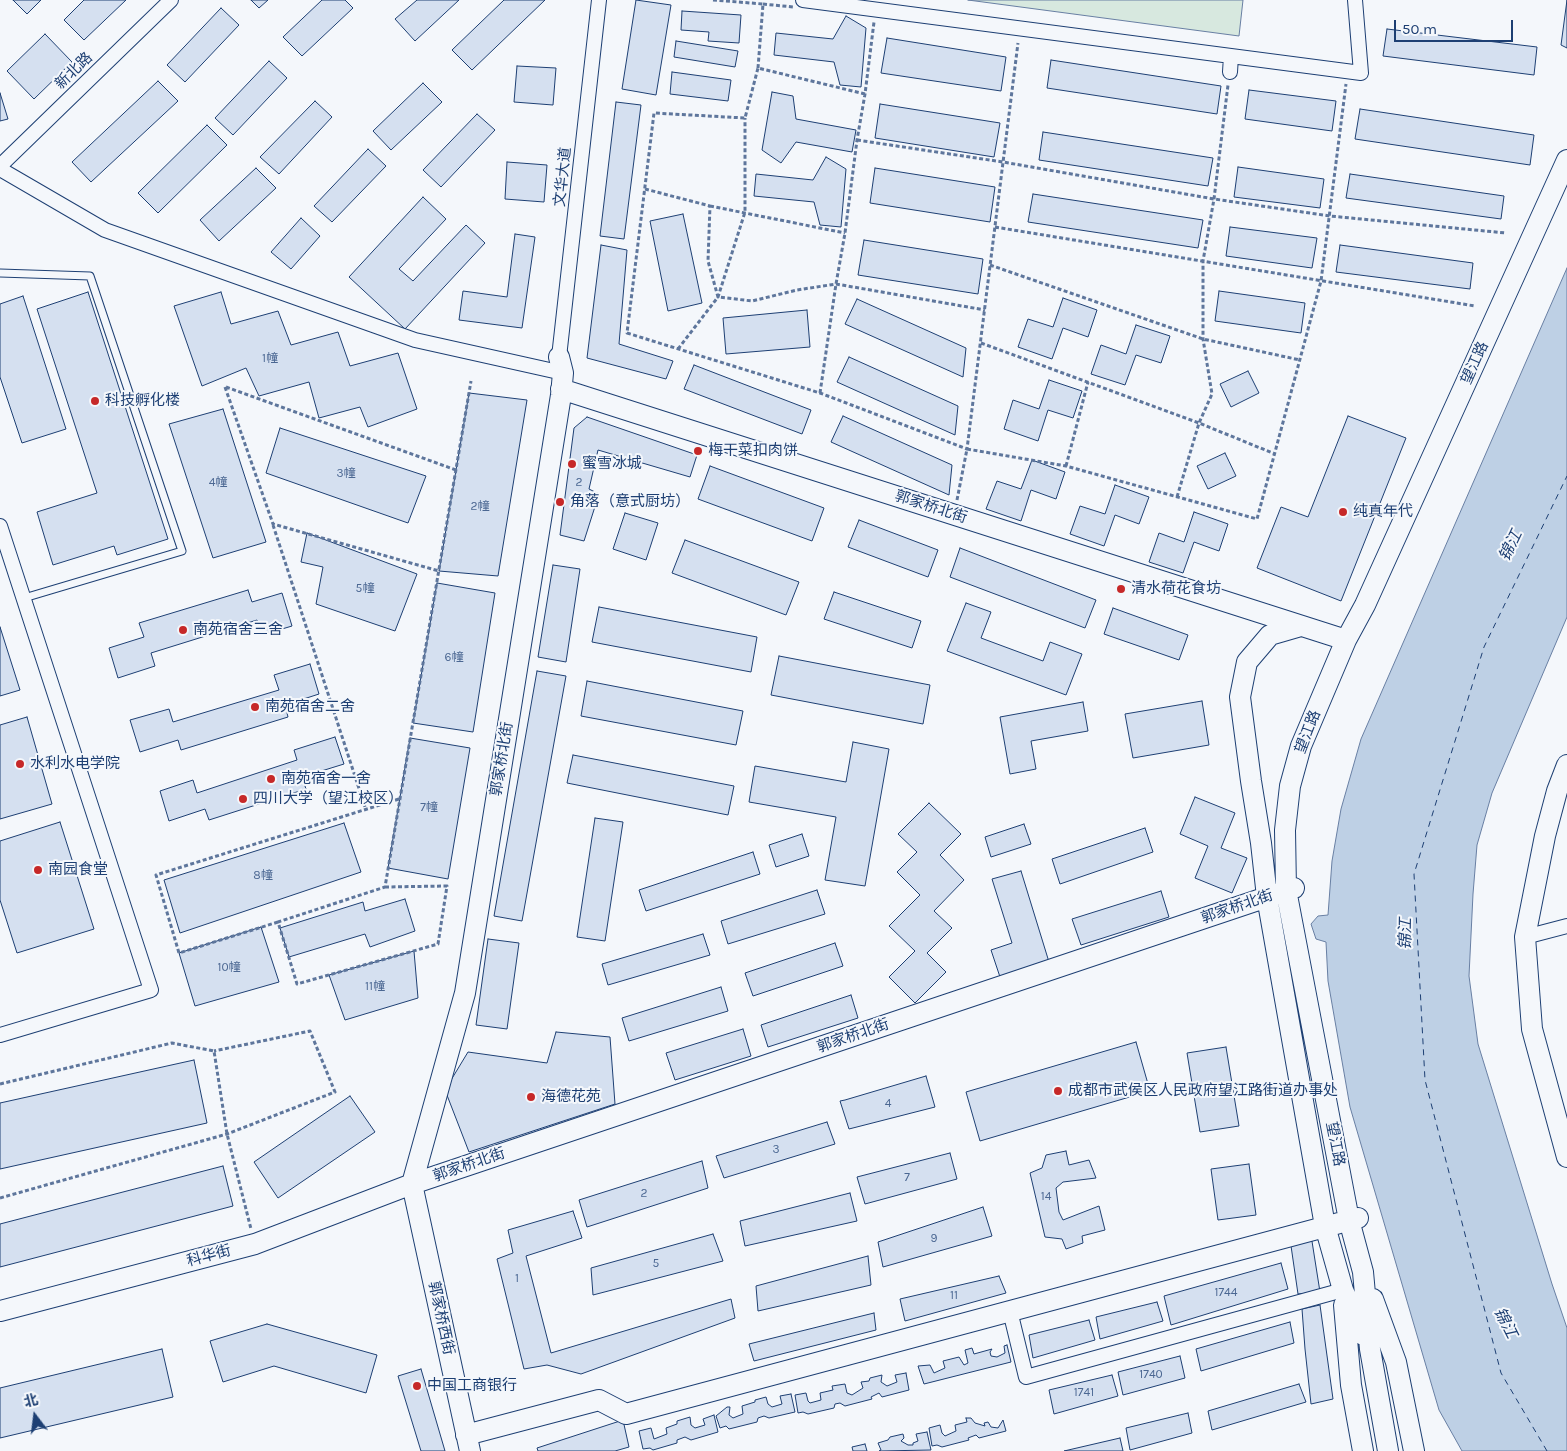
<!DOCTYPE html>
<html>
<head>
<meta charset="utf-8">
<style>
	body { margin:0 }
	#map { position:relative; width:1567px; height:1451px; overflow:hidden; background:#f4f7fb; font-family:Karla,"Noto Sans SC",sans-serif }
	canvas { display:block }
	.north { position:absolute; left:10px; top:1391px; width:50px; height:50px; -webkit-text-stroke:4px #f4f7fb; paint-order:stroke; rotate:345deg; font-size:14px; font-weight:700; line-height:20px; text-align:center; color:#1d3f73 }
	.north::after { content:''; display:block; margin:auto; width:18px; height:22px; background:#1d3f73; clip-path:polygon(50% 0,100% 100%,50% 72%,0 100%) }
	.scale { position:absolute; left:1394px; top:20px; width:119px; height:22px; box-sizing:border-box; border:2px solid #1d3f73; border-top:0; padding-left:6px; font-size:15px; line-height:18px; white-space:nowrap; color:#1d3f73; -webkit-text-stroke:4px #f4f7fb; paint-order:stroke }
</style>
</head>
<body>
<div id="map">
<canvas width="1567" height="1451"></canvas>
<div class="north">北</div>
<div class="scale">50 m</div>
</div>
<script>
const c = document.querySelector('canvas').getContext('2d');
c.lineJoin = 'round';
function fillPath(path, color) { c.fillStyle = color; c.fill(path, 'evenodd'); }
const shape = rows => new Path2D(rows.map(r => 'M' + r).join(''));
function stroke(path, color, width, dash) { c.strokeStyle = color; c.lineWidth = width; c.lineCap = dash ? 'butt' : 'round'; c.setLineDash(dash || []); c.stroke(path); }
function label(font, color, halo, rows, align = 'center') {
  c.font = font + ' Karla,"Noto Sans SC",sans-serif'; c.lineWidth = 4; c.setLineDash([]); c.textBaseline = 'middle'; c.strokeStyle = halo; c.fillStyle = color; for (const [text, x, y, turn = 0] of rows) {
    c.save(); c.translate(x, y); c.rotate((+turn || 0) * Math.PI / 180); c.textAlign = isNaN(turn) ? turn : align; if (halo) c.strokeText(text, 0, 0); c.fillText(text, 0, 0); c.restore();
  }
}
const green = shape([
	[968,0,1243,0,1239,36,968,0]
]);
fillPath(green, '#d7e8df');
stroke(green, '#687fa3', 1);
const water = shape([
	[1567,268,1567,617,1492,793,1477,845,1473,894,1469,976,1478,1044,1552,1284,1567,1328,1567,1451,1462,1451,1439,1410,1350,1107,1328,981,1326,942,1316,939,1311,924,1318,916,1328,915,1332,861,1341,809,1361,739,1567,268]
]);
fillPath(water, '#bed0e5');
stroke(water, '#687fa3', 1);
stroke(shape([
	[1547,1451,1501,1373,1425,1080,1414,874,1484,647,1567,476]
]), '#1d3f73', 1, [6, 5]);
const building = shape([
	[13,0,41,0,27,14,13,0],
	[84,0,126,0,84,40,64,20,84,0],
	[251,0,268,0,259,8,251,0],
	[322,0,345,0,353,8,302,56,283,37,322,0],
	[417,0,459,0,415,41,395,19,417,0],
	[504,0,545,0,472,70,452,50,504,0],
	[636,0,671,5,656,95,622,89,636,0],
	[1567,0,1567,48,1561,45,1567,0],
	[221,8,239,25,185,82,167,65,221,8],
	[682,11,741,15,739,43,708,41,709,32,681,30,682,11],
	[846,16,866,28,861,87,840,85,834,62,774,55,776,33,833,39,846,16],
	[1387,29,1537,47,1534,75,1383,56,1387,29],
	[45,34,72,62,34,99,7,71,45,34],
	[887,38,1006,57,1001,91,881,73,887,38],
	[676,41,738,51,735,67,674,57,676,41],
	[1051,60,1221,86,1217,114,1047,88,1051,60],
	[269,61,287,78,233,135,215,118,269,61],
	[517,66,556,68,553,105,514,102,517,66],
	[672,72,731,80,728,101,670,94,672,72],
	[158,81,178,101,91,182,72,162,158,81],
	[423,83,442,102,391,150,373,131,423,83],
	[1249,90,1336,101,1332,131,1245,119,1249,90],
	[772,92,793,96,796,119,856,130,852,152,796,142,781,163,762,150,772,92],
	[0,93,8,119,0,121,0,93],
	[315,101,332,117,279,174,260,157,315,101],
	[616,102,641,105,624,239,600,236,616,102],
	[880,104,1000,123,994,157,875,138,880,104],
	[1360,109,1534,135,1530,165,1355,139,1360,109],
	[477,114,495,130,441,187,423,170,477,114],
	[207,125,227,145,158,213,138,193,207,125],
	[1043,132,1213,158,1208,186,1039,160,1043,132],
	[368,149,386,166,332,222,314,206,368,149],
	[826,157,846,169,841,227,820,225,814,202,754,196,756,174,813,180,826,157],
	[507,162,547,165,544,202,505,199,507,162],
	[1238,167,1324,179,1320,208,1234,197,1238,167],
	[256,168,276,188,219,241,200,220,256,168],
	[875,168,995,187,990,222,870,203,875,168],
	[1350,174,1504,196,1501,219,1346,198,1350,174],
	[1033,194,1203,220,1198,248,1028,222,1033,194],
	[423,197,446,219,399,269,413,281,466,225,485,243,405,329,349,277,423,197],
	[683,214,702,303,668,311,650,221,683,214],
	[301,218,320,236,291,269,271,252,301,218],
	[1230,227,1317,238,1312,268,1226,256,1230,227],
	[515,234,535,237,522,328,459,320,463,291,507,297,515,234],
	[864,240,983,259,978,294,858,275,864,240],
	[601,245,627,250,619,344,673,361,666,379,587,358,601,245],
	[1340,245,1473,263,1470,289,1336,272,1340,245],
	[1219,291,1305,303,1301,333,1215,321,1219,291],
	[88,292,168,539,117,555,114,546,53,565,37,512,97,493,37,309,88,292],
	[221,292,231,324,278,311,291,345,338,332,350,366,398,353,417,409,368,427,360,407,319,418,309,382,259,396,246,368,202,386,174,306,221,292],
	[23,296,66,429,22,443,0,377,0,304,23,296],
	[1063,298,1097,310,1088,337,1063,328,1052,359,1018,347,1028,319,1053,327,1063,298],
	[857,299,966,348,963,377,845,324,857,299],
	[807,310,810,347,726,354,723,318,807,310],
	[1136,325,1170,336,1161,363,1136,355,1125,385,1091,374,1101,345,1126,354,1136,325],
	[849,357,958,406,955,435,837,382,849,357],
	[694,365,811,410,802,434,684,389,694,365],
	[1248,371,1259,393,1231,407,1220,384,1248,371],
	[1049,380,1082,391,1073,418,1048,410,1038,441,1004,429,1013,400,1039,409,1049,380],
	[469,393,527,400,498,576,439,571,469,393],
	[223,409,266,542,213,558,169,424,223,409],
	[843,416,952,465,949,495,831,442,843,416],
	[1348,416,1406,438,1341,601,1257,568,1281,507,1308,517,1348,416],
	[587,417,697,455,690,477,598,450,589,489,599,494,584,541,560,535,574,428,587,417],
	[280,428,426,476,408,523,266,473,280,428],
	[1225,453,1236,476,1208,489,1197,466,1225,453],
	[1032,460,1065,472,1056,499,1031,490,1021,521,986,509,997,481,1021,489,1032,460],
	[710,466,824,508,812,541,698,499,710,466],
	[1115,485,1149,497,1139,524,1115,515,1104,546,1070,534,1080,506,1105,514,1115,485],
	[1194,512,1228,524,1219,551,1194,542,1183,573,1149,562,1159,533,1184,542,1194,512],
	[625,513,658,523,646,560,613,549,625,513],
	[859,520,938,550,928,577,848,547,859,520],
	[307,533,417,574,395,631,316,604,323,567,301,562,307,533],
	[685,540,799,582,786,615,672,573,685,540],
	[960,548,1096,600,1085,628,950,577,960,548],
	[553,565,580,569,566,662,538,657,553,565],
	[437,583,495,593,473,732,413,723,437,583],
	[248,590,252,602,282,593,292,626,262,635,257,620,151,653,155,666,118,678,109,648,144,637,139,623,248,590],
	[834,592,921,621,912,648,824,619,834,592],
	[966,603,991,612,981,638,1043,661,1050,642,1082,654,1066,695,947,651,966,603],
	[599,607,757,637,751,672,592,642,599,607],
	[1113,608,1188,635,1179,660,1104,634,1113,608],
	[0,627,20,690,0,696,0,627],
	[779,656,930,685,923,724,771,695,779,656],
	[310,664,319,694,285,705,288,717,181,750,178,740,140,752,130,720,169,709,173,722,279,690,274,675,310,664],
	[537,671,566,676,522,921,494,916,537,671],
	[587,681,743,711,736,745,581,716,587,681],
	[1202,701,1209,745,1133,758,1125,714,1202,701],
	[1083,702,1088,731,1031,741,1036,769,1010,774,1000,717,1083,702],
	[27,717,52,804,0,819,0,725,27,717],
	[335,737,344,764,302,777,306,789,209,820,205,809,169,821,160,791,193,780,197,793,297,760,294,750,335,737],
	[410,738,470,748,448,879,388,868,410,738],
	[853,742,889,749,865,886,825,880,836,817,749,802,755,766,846,782,853,742],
	[573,755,734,786,728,815,567,783,573,755],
	[1195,797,1235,813,1221,848,1247,858,1232,893,1195,878,1208,846,1180,834,1195,797],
	[929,803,961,834,940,855,964,880,934,911,952,928,927,953,946,972,915,1003,889,977,915,951,889,926,920,895,897,872,917,852,898,834,929,803],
	[595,818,623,822,605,941,577,937,595,818],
	[60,822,94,929,17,953,0,900,0,841,60,822],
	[344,823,361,872,180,933,164,880,344,823],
	[1024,824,1031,844,991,857,985,837,1024,824],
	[1145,828,1153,852,1060,884,1052,859,1145,828],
	[802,834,809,856,776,867,769,845,802,834],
	[753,852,760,874,646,911,639,890,753,852],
	[1021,871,1049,962,1000,977,991,950,1012,943,992,879,1021,871],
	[817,890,825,914,728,944,721,921,817,890],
	[1161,891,1169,917,1081,945,1072,919,1161,891],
	[405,899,415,931,370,947,365,934,289,957,280,928,363,902,365,911,405,899],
	[261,927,279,982,195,1006,179,953,261,927],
	[703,934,710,955,608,985,602,964,703,934],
	[488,939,519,943,507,1029,476,1025,488,939],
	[835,943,843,966,753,996,745,973,835,943],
	[414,951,418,998,345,1020,329,975,414,951],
	[721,987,728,1011,629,1041,622,1018,721,987],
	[851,995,858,1018,768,1047,761,1025,851,995],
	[743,1029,751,1056,675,1080,666,1053,743,1029],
	[556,1032,610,1037,615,1104,469,1152,445,1090,468,1052,547,1063,556,1032],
	[1136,1042,1150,1091,980,1141,966,1092,1136,1042],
	[1226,1047,1239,1126,1200,1132,1187,1053,1226,1047],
	[194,1060,207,1123,0,1169,0,1103,194,1060],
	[926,1076,935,1107,849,1129,840,1101,845,1100,926,1076],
	[350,1096,375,1132,278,1198,254,1162,350,1096],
	[827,1122,835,1144,724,1178,716,1156,827,1122],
	[1066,1151,1069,1165,1089,1160,1096,1178,1063,1182,1056,1188,1059,1212,1063,1220,1099,1206,1105,1230,1082,1236,1083,1243,1066,1249,1062,1239,1045,1237,1030,1173,1042,1168,1046,1155,1066,1151],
	[950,1153,957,1179,865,1204,857,1177,950,1153],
	[702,1161,708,1188,587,1227,579,1200,702,1161],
	[1249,1164,1256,1215,1218,1220,1211,1169,1249,1164],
	[223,1166,233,1206,0,1267,0,1224,223,1166],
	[850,1193,857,1221,745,1246,740,1221,850,1193],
	[983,1207,992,1236,883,1267,878,1242,983,1207],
	[573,1211,582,1238,526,1256,551,1353,731,1299,735,1318,581,1374,547,1365,524,1369,497,1259,513,1253,508,1230,573,1211],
	[713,1234,723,1261,593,1295,591,1268,713,1234],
	[1311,1235,1320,1292,1298,1294,1290,1239,1311,1235],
	[868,1256,871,1285,758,1311,756,1286,868,1256],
	[1281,1263,1288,1289,1171,1325,1164,1296,1281,1263],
	[999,1276,1006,1293,905,1321,900,1299,999,1276],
	[1157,1302,1163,1321,1100,1339,1096,1317,1157,1302],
	[1320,1305,1333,1399,1311,1404,1305,1349,1302,1309,1320,1305],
	[874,1313,876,1330,754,1361,749,1344,874,1313],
	[1089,1320,1095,1340,1033,1358,1029,1335,1089,1320],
	[1290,1322,1294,1343,1201,1371,1196,1349,1290,1322],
	[267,1324,377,1355,366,1393,274,1366,223,1382,210,1341,267,1324],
	[1007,1345,1011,1362,924,1384,918,1366,930,1365,934,1373,945,1368,943,1361,959,1357,964,1365,968,1363,965,1350,972,1348,974,1354,992,1349,990,1352,991,1356,997,1357,1005,1353,1004,1346,1007,1345],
	[162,1349,173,1397,0,1438,0,1388,162,1349],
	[1180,1356,1185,1378,1123,1395,1118,1372,1180,1356],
	[421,1369,445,1451,421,1451,398,1376,421,1369],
	[906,1373,909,1390,882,1397,879,1393,871,1397,872,1399,845,1406,840,1403,835,1404,834,1408,808,1414,803,1412,798,1413,795,1395,806,1393,808,1401,810,1403,821,1400,820,1393,833,1390,832,1386,845,1384,847,1393,852,1395,863,1388,861,1382,869,1381,870,1378,882,1375,881,1382,887,1386,897,1382,895,1375,906,1373],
	[1112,1375,1118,1396,1054,1414,1049,1390,1112,1375],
	[1299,1384,1306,1402,1212,1430,1208,1411,1299,1384],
	[791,1394,795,1412,769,1418,764,1416,758,1418,757,1422,729,1429,726,1426,720,1428,716,1416,727,1407,730,1407,729,1415,733,1418,743,1414,742,1406,755,1402,755,1400,766,1397,768,1404,772,1407,782,1404,780,1396,791,1394],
	[1188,1413,1192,1433,1130,1450,1126,1428,1188,1413],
	[714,1415,718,1432,691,1440,685,1437,677,1440,677,1443,653,1450,650,1448,643,1449,639,1431,651,1428,654,1439,667,1434,666,1428,677,1424,677,1421,690,1417,691,1425,695,1428,705,1425,703,1419,714,1415],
	[966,1418,971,1418,975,1423,985,1426,984,1423,988,1422,991,1427,998,1428,1003,1420,1006,1431,979,1438,976,1435,968,1438,969,1440,942,1447,937,1445,932,1446,929,1428,940,1425,942,1433,945,1436,956,1431,955,1425,967,1422,966,1418],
	[623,1420,629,1447,615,1451,538,1451,537,1448,623,1420],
	[927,1432,931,1450,879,1451,881,1450,878,1443,888,1440,890,1437,903,1434,904,1438,901,1441,908,1445,913,1445,913,1443,918,1441,916,1434,927,1432],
	[1120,1438,1123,1451,1064,1451,1120,1438],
	[865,1444,867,1451,853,1451,852,1447,865,1444]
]);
fillPath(building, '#d5e0f0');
stroke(building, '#1d3f73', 1);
const lane = shape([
	[0,273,90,276,182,551,24,598]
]);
const street = shape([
	[803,0,1361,73,1355,0],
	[1230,72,1231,56],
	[0,166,171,0],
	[0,169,105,230,415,340,563,373],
	[559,357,599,0],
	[0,526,151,990,0,1035],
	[1525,937,1567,926],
	[1010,1311,1026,1377,1343,1290]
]);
const secondary = shape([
	[561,389,1346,640],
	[1301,626,1270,635,1247,662,1240,697,1251,781,1261,843,1267,897,1325,1226,1343,1290,1363,1335],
	[1567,765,1557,791,1545,836,1525,937,1532,1029,1567,1157],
	[1373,1299,1396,1362,1414,1451],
	[1344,1305,1351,1385,1363,1451],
	[0,1311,255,1244,412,1184,1294,888],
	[466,1435,599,1400,626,1414,1358,1218],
	[470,1451,412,1184,465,993,561,395,563,373,559,357],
	[1388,1451,1370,1349,1363,1272,1349,1220,1286,890,1285,830,1290,786,1301,746,1346,640,1365,605,1567,160]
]);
stroke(lane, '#1d3f73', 9);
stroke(street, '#1d3f73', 16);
stroke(secondary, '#1d3f73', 22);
stroke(shape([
	[713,0,763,4,758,68],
	[763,4,793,7],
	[865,94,758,68,745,118,654,113,627,333,820,393,967,449,1018,43],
	[857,140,1003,162,1214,199,1330,216,1506,233],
	[645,189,710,206,708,261,718,297,752,301,797,290,836,284,985,310],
	[710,206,845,233],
	[995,227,1475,306],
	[990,265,1203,339,1300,360],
	[981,343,1199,423,1275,454],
	[678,349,718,297,745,212,745,118],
	[225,387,273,524,439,571],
	[226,387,456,470],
	[820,393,836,284,845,233,857,140,865,94,874,22],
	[1066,466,1088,382],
	[1177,497,1199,423,1212,394,1203,339,1203,261,1214,199,1228,85],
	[957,500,967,449,1066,466,1257,519,1321,281,1346,84],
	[273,525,366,810],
	[385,887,447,886,438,944,297,984,278,922,385,887,471,381],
	[278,922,179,953,156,875,399,799],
	[0,1084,172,1043,214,1051,227,1134,251,1229],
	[0,1198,227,1134,335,1092,310,1031,214,1051]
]), '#5e769c', 3, [4, 2.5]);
stroke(lane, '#f4f7fb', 7);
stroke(street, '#f4f7fb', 14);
stroke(secondary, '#f4f7fb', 20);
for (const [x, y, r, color] of [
	[95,401,5,"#c62828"],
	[698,451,5,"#c62828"],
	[572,464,5,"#c62828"],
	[560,502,5,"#c62828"],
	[1343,512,5,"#c62828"],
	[1121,589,5,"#c62828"],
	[183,630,5,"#c62828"],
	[255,707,5,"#c62828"],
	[20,764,5,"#c62828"],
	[271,779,5,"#c62828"],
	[243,799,5,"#c62828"],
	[38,870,5,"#c62828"],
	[1058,1091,5,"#c62828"],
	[531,1097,5,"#c62828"],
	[417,1386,5,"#c62828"]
]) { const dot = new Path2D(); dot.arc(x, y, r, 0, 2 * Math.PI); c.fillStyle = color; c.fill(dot); stroke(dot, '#f4f7fb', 2); }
label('12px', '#4b6792', null, [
	["1幢",270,359],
	["3幢",346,474],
	["4幢",218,483],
	["2",579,483],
	["2幢",480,507],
	["5幢",365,589],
	["6幢",454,658],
	["7幢",429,808],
	["8幢",263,876],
	["10幢",229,968],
	["11幢",375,987],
	["4",888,1104],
	["3",776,1150],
	["7",907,1178],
	["2",644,1194],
	["14",1046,1197],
	["9",934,1239],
	["5",656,1264],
	["1",517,1279],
	["1744",1226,1293],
	["11",954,1296],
	["1740",1151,1375],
	["1741",1084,1393]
]);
label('15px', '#1d3f73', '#f4f7fb', [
	["新北路",74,71,-44],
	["文华大道",563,177,-84],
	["望江路",1475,363,-66],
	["郭家桥北街",931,507,18],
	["望江路",1308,732,-69],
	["郭家桥北街",502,759,-81],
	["郭家桥北街",1237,907,-19],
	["郭家桥北街",853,1036,-19],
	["望江路",1335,1144,79],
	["郭家桥北街",469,1165,-19],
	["科华街",209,1256,-15],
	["郭家桥西街",441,1318,78]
]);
label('15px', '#1d3f73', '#f4f7fb', [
	["科技孵化楼",105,401],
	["梅干菜扣肉饼",708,451],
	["蜜雪冰城",582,464],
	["角落（意式厨坊）",570,502],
	["纯真年代",1353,512],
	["清水荷花食坊",1131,589],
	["南苑宿舍三舍",193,630],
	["南苑宿舍二舍",265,707],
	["水利水电学院",30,764],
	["南苑宿舍一舍",281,779],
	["四川大学（望江校区）",253,799],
	["南园食堂",48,870],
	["成都市武侯区人民政府望江路街道办事处",1068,1091],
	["海德花苑",541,1097],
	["中国工商银行",427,1386]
], 'left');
label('italic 16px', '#1d3f73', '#f4f7fb', [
	["锦江",1511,546,-64],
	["锦江",1406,934,-89],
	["锦江",1505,1323,63]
]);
</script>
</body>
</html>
